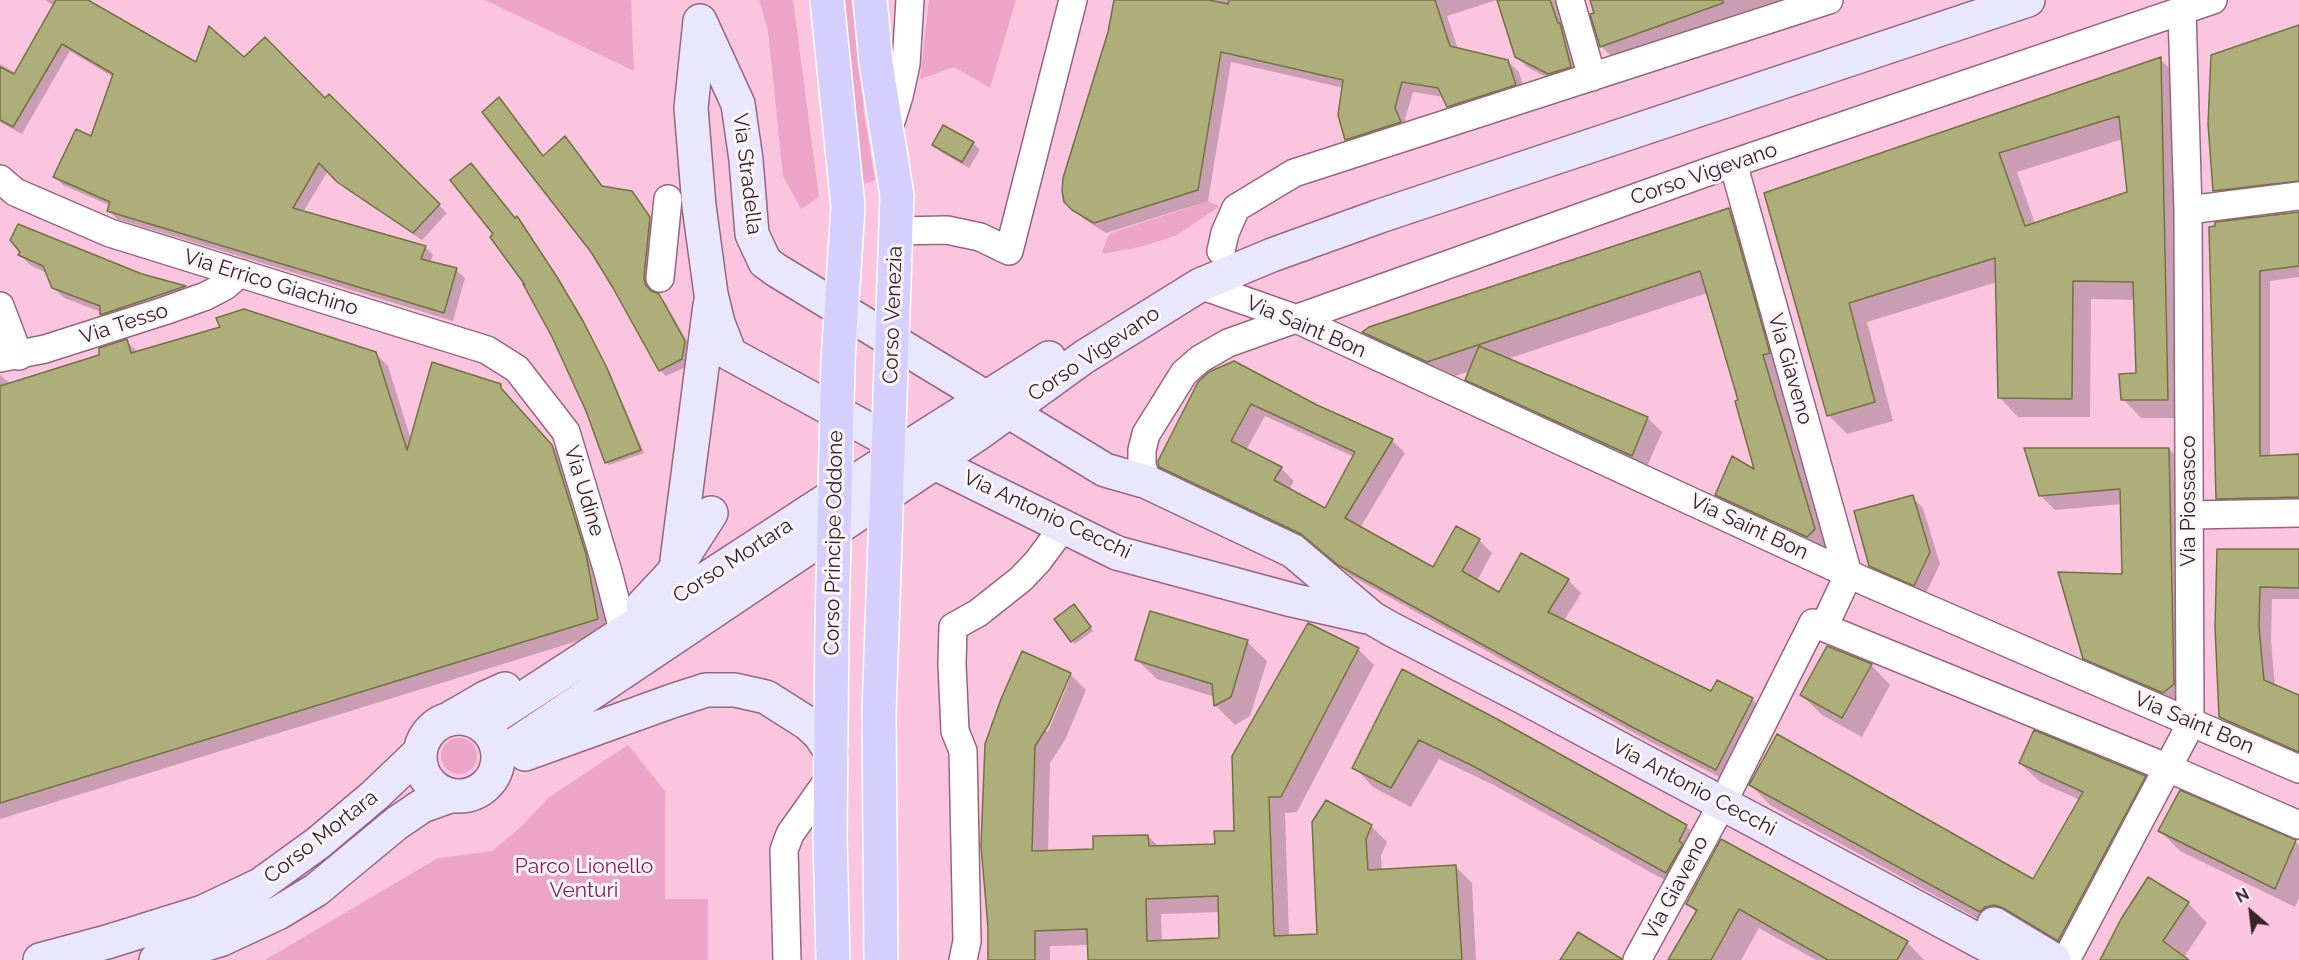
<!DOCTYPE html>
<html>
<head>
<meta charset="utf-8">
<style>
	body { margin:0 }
	#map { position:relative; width:2299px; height:960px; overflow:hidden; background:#fcc5df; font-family:Raleway,sans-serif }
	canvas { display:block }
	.north { position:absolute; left:2221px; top:882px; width:60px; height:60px; -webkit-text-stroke:4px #fcf6f9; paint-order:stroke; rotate:332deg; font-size:16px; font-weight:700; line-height:24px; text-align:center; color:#37232d }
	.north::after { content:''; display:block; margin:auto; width:21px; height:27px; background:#37232d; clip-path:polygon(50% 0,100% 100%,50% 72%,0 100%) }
</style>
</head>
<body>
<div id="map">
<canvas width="2299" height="960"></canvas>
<div class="north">N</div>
</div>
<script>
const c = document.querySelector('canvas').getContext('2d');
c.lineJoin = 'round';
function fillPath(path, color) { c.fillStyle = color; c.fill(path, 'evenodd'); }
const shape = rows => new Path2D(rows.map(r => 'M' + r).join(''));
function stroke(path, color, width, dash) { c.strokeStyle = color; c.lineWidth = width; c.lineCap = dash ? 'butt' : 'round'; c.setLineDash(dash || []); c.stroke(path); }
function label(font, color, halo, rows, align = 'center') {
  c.font = font + ' Raleway,sans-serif'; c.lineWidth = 6; c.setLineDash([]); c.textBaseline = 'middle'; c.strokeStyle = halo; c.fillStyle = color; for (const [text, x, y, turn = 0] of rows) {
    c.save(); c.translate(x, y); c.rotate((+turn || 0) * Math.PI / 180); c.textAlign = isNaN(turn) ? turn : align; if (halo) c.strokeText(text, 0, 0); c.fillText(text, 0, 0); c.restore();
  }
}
fillPath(shape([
	[485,0,631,0,634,71],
	[759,0,793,0,819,197,801,209,783,176,768,31],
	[839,0,855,0,864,114,875,180,858,186],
	[929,0,1016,0,990,88,954,67,920,79],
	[1208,201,1219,206,1217,208,1177,235,1144,246,1104,254,1102,252,1108,236,1111,233],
	'441 756a18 18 0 1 1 36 0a18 18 0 1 1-36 0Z',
	[628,745,665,791,665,899,708,899,708,960,265,960,438,858,492,851,522,826,548,798]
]), '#eca5c8');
fillPath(shape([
	[45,0,85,0,197,64,244,59,325,100,329,96,447,213,422,240,347,190,328,171,303,212,425,247,433,255,430,263,456,270,465,278,453,321,117,219,109,211,111,206,63,185,55,177,92,138,113,77,70,51,22,134,0,122,0,64,16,73,54,6],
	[1115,0,1497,0,1447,16,1458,49,1507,61,1519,72,1526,95,1459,117,1448,106,1444,97,1413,92,1405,119,1411,133,1357,150,1347,139,1344,88,1231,62,1208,201,1106,233,1085,220,1066,201,1109,32],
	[1499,0,1557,0,1581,78,1560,84,1527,67,1516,56],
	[1592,0,1783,0,1615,60,1601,46],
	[2299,27,2299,192,2225,201,2214,190],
	[2160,59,2179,78,2186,418,2141,418,2123,399,2138,374,2135,300,2091,299,2090,417,2018,417,2000,398,1997,282,1867,322,1893,421,1847,434,1828,415,1766,194],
	[2123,139,2129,193,2035,224,2017,172],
	[505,105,544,157,603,187,632,192,635,196,653,224,651,292,659,295,665,302,691,348,688,366,666,376,660,370,614,287],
	[973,143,980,150,969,168,941,152,934,145],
	[1729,210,1747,228,1832,547,1826,555,1735,513,1717,495,1756,472,1740,401,1707,293,1507,359,1648,418,1662,432,1646,469,1481,393,1467,379,1470,371,1446,379,1382,350,1364,332],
	[2299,213,2299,277,2270,281,2270,457,2299,455,2299,507,2228,509,2217,498,2210,228],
	[515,219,520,221,560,282,586,326,610,373,644,453,609,465,606,462],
	[20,254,141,275,185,288,195,297,112,325,101,312,64,298,53,287,47,273,30,265],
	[126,341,138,352,375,353,388,366,411,440,500,386,564,459,610,631,0,819,0,375,11,384,100,356],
	[1199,383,1316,406,1392,440,1405,453,1360,528,1434,569,1479,540,1492,553,1477,581,1500,594,1568,580,1581,593,1564,621,1712,693,1752,699,1765,712,1729,782,1647,740,1353,577,1316,547,1174,480,1160,466],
	[1265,416,1354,457,1326,510,1289,490,1294,481,1281,468,1246,450],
	[2169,449,2183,463,2177,706,2099,672,2085,658,2124,576,2122,504,2055,510,2041,496],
	[1912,497,1923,508,1940,564,1925,595,1881,576,1870,565],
	[2218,550,2299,551,2299,599,2272,599,2271,641,2275,687,2299,700,2299,758,2233,729,2220,717],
	[1077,609,1093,631,1075,644,1072,641],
	[1309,625,1358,649,1374,665,1297,812,1285,813,1289,937,1318,936,1313,822,1326,801,1371,826,1387,842,1381,856,1382,871,1456,867,1472,883,1476,960,1090,960,1089,945,1050,946,1050,960,990,960,983,846,987,745,1002,700,1023,653,1070,674,1086,690,1065,740,1050,763,1048,852,1095,850,1094,838,1148,836,1159,847,1216,845,1216,833,1235,832,1233,757],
	[1067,679,1070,679,1048,732,1045,730],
	[1220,912,1221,940,1162,942,1161,914],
	[1247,642,1267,661,1250,716,1235,725,1216,706,1215,697,1157,679,1137,660],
	[1871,665,1890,685,1862,737,1822,715,1802,695],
	[1403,671,1686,826,1706,846,1686,892,1494,785,1439,759,1411,807,1373,787,1354,767],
	[2020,763,2145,777,2164,797,2078,959,2000,931,1770,805,1751,785,2034,881,2080,800,2040,782],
	[2160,831,2295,841,2299,845,2299,898,2295,907,2180,851],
	[1722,841,1907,942,1924,960,1816,960,1759,928,1741,960,1670,960,1697,913,1688,903],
	[2188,903,2207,923,2184,957,2188,960,2102,960]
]), '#0003');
const building = shape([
	[56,0,88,0,196,62,209,26,244,57,265,37,325,98,329,94,440,204,413,233,337,182,319,163,293,208,426,246,421,259,457,268,444,313,107,211,110,202,53,177,76,129,91,136,113,74,62,44,13,127,0,120,0,67,14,74,56,0],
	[1114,0,1209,0,1228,4,1229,0,1435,0,1450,46,1508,60,1516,85,1447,107,1438,88,1402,82,1395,108,1401,122,1345,140,1338,115,1343,80,1221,52,1198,190,1094,223,1072,210,1064,202,1062,191,1063,178,1108,32,1114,0],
	[1497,0,1550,0,1558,23,1560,23,1571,67,1548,74,1515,57,1497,0],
	[1590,0,1723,0,1723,3,1600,47,1590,14,1594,13,1590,0],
	[2299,25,2299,181,2213,191,2208,124,2211,55,2299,25],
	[2161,57,2168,400,2121,400,2119,374,2136,373,2133,282,2073,281,2072,399,1998,398,1995,258,1849,303,1875,402,1827,416,1764,193,2161,57],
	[2119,116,2127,192,2025,226,1999,153,2119,116],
	[499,97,543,156,565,136,602,186,632,191,650,217,644,276,645,284,651,291,659,294,685,341,682,359,659,371,613,288,591,252,482,112,499,97],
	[943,125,974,142,962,162,932,145,943,125],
	[471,163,515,218,517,216,557,277,583,321,607,368,641,450,605,463,586,411,552,337,523,284,525,285,490,237,493,234,450,180,471,163],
	[1729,208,1770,353,1763,355,1815,529,1807,537,1715,495,1732,456,1754,469,1735,401,1738,400,1700,271,1427,362,1362,332,1369,327,1729,208],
	[2299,212,2299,266,2260,271,2260,456,2299,454,2299,497,2216,499,2209,227,2215,226,2215,222,2299,212],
	[18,224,142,274,186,286,100,315,100,306,52,288,43,266,18,255,20,252,10,240,18,224],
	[244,309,376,352,407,450,432,362,501,384,501,388,552,445,586,554,598,619,0,803,0,386,99,355,99,348,127,339,131,353,220,327,216,318,244,309],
	[1479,346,1648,417,1632,456,1465,380,1479,346],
	[1234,361,1317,405,1393,439,1345,518,1433,567,1456,526,1480,539,1462,571,1499,592,1521,553,1569,579,1548,612,1711,691,1717,680,1753,698,1716,770,1632,727,1338,565,1301,534,1159,467,1158,461,1198,382,1209,372,1234,361],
	[1251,404,1355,452,1325,508,1274,480,1282,467,1231,441,1251,404],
	[2024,448,2169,448,2174,684,2163,693,2083,659,2058,572,2122,574,2120,489,2039,496,2024,448],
	[1913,495,1930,552,1914,586,1869,566,1854,511,1913,495],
	[2217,549,2299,549,2299,588,2260,587,2259,627,2264,680,2299,695,2299,752,2219,717,2215,627,2217,549],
	[1074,604,1091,627,1071,642,1054,619,1074,604],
	[1150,611,1248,640,1231,697,1214,706,1212,684,1135,660,1150,611],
	[1308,623,1359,648,1281,797,1269,797,1274,936,1317,934,1312,822,1326,800,1372,825,1366,839,1368,870,1456,865,1462,960,1088,960,1087,929,1035,931,1035,960,988,960,988,927,981,846,985,744,1001,699,1022,651,1071,673,1049,724,1035,746,1032,851,1093,849,1093,836,1148,835,1149,846,1215,844,1214,831,1234,831,1232,756,1308,623],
	[1218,896,1219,938,1147,941,1146,899,1218,896],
	[1827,646,1872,664,1842,718,1800,695,1827,646],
	[1402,669,1497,719,1687,825,1679,841,1683,844,1666,873,1473,766,1419,740,1391,788,1352,768,1402,669],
	[2034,730,2146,776,2058,941,2003,908,1994,905,1985,907,1980,912,1749,785,1777,734,2033,879,2083,792,2019,763,2034,730],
	[2180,790,2296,840,2275,889,2158,831,2180,790],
	[1721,839,1908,941,1897,960,1828,960,1739,909,1711,960,1668,960,1697,910,1686,904,1721,839],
	[2148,877,2189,902,2163,941,2189,960,2100,960,2121,919,2148,877],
	[1578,932,1622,959,1621,960,1560,960,1578,932]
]);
fillPath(building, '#adae7a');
stroke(building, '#717240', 1.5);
const street = shape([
	[1570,0,1592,77],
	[887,134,899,96,906,64,910,0],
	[1733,163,1848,574],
	[0,179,15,192,110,233,487,350,517,369,566,432,608,572,622,626],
	[2188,210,2299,196],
	[896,231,947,230,980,237,1009,251,1073,0],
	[1221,251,1225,233,1236,208,1294,173,1829,0],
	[660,278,668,199],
	[1200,285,1294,318,1864,581,2299,769],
	[0,306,19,356],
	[0,358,45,349,164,311,206,296,225,286,240,273],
	[1147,482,1142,465,1142,450,1146,434,1184,373,1200,359,1228,343,1716,169,2213,0],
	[2189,515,2299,513],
	[1828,618,1844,584],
	[787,960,784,850,790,834,831,776],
	[963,960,967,941,963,751,955,731,952,664,953,627,978,613,1021,579,1038,561,1064,526],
	[1637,960,1720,808,1813,623,2168,768,2299,825],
	[2066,960,2186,733,2190,722,2188,210,2182,11]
]);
const secondary = shape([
	[700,21,738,104,746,160,752,234,765,262,776,270,1105,470,1147,482,1293,551,1372,618,1391,629,1525,698,2015,960],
	[700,21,691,108,699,206,711,294,718,323,730,354,888,440,1117,553,1292,600,1367,617],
	[677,560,710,305],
	[643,605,672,574,711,513],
	'420 757a39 39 0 1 1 78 0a39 39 0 1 1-78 0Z',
	[447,720,485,698,505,689],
	[482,725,908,447,1049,358],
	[525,754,672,701,706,690,735,690,766,697,807,723,820,735,831,752],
	[499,755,982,431,1084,357,1200,285,1272,255,1380,216,2028,0],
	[1994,924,2054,960],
	[40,960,107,942,203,912,260,885,318,843,375,795,420,752],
	[156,960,222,939,278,913,316,890,397,823,422,806,450,796]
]);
const primary = shape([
	[827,0,848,207,838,361,832,626,830,836,833,960],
	[870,0,876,63,897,196,879,713,881,960]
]);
stroke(street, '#97667e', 30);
stroke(secondary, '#97667e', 36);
stroke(primary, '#fff', 36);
stroke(street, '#fff', 27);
stroke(secondary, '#e9e7fe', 33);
stroke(primary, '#d4cffd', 33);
label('21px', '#37232d', '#fcf6f9', [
	["Via Stradella",747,174,83],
	["Corso Vigevano",1704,174,-19],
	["Via Errico Giachino",271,283,17],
	["Corso Venezia",893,315,-88],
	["Via Tesso",124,324,-18],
	["Via Saint Bon",1306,327,23],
	["Corso Vigevano",1094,354,-34],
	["Via Giaveno",1790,369,74],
	["Via Udine",584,491,73],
	["Via Piossasco",2189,501,-90],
	["Via Antonio Cecchi",1047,515,25],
	["Via Saint Bon",1749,527,25],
	["Corso Principe Oddone",834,543,-89],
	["Corso Mortara",733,561,-33],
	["Via Saint Bon",2194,723,23],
	["Via Antonio Cecchi",1694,788,28],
	["Corso Mortara",321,837,-38],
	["Via Giaveno",1676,888,-62]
]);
label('21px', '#8a1a5e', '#fcf6f9', [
	["Parco Lionello",584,867],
	["Venturi",584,891]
]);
</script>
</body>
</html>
